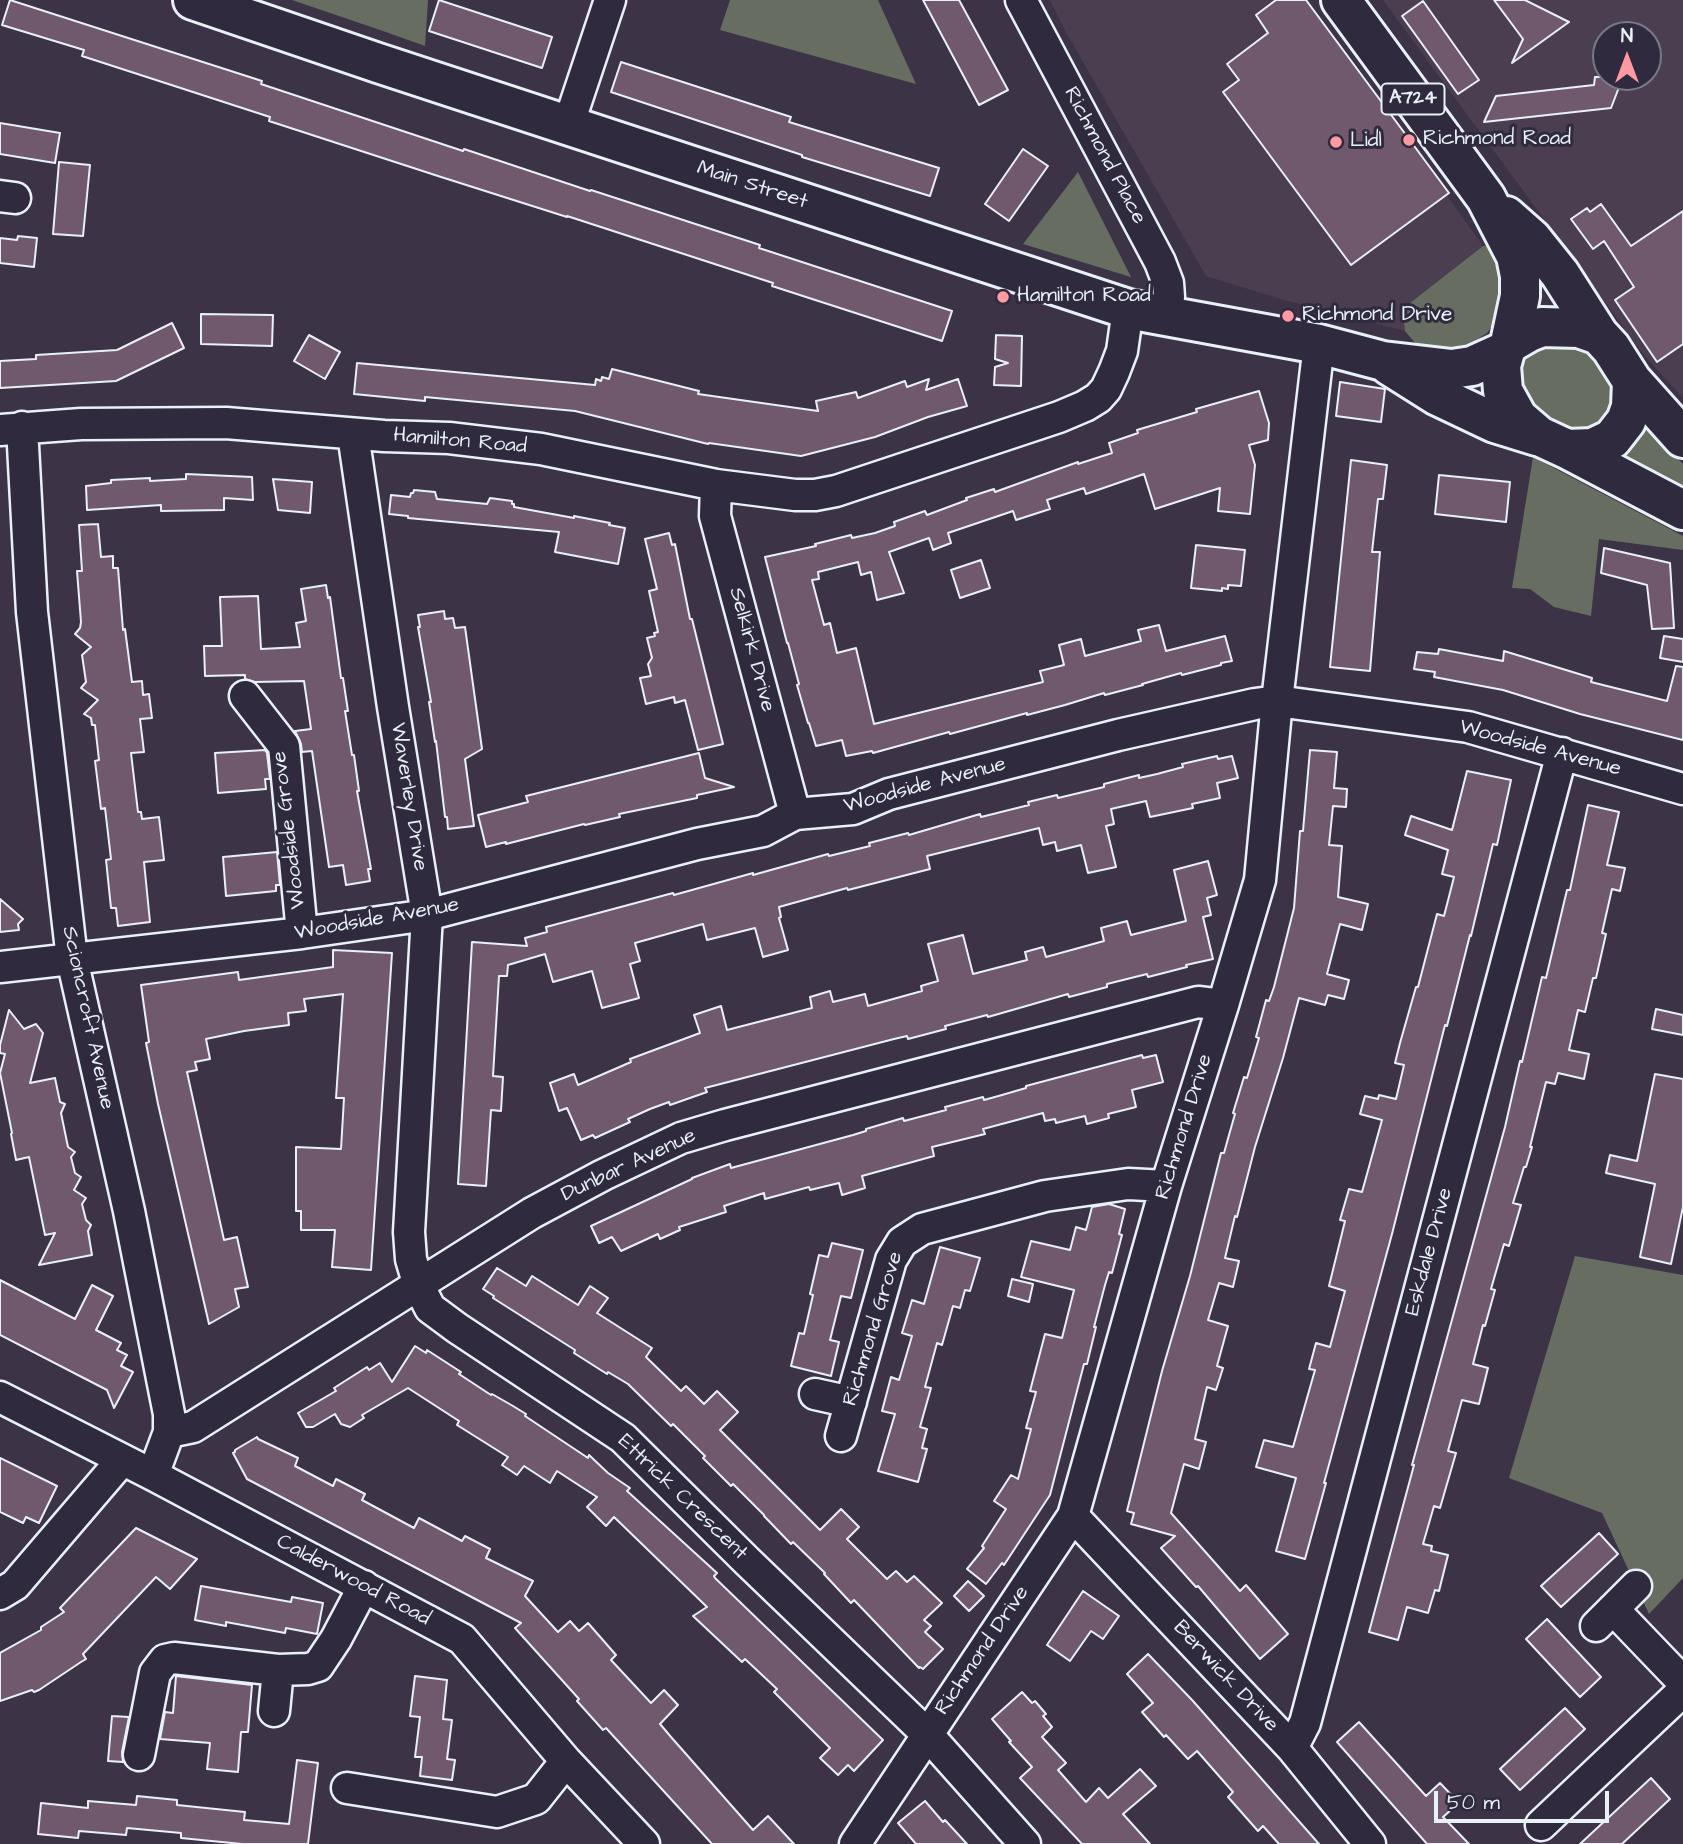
<!DOCTYPE html>
<html>
<head>
<meta charset="utf-8">
<style>
	body { margin:0 }
	#map { position:relative; width:1683px; height:1844px; overflow:hidden; background:#3c3346; font-family:"Architects Daughter",sans-serif }
	canvas { display:block }
	.north { position:absolute; left:1592px; top:21px; width:70px; height:70px; box-sizing:border-box; background:#2f2a3d; border:2px solid #797a88; border-radius:50%; rotate:0deg; font-size:19px; font-weight:700; line-height:28px; text-align:center; color:#e8f1f8 }
	.north::after { content:''; display:block; margin:auto; width:24px; height:32px; background:#ff9aa2; clip-path:polygon(50% 0,100% 100%,50% 72%,0 100%) }
	.scale { position:absolute; left:1434px; top:1791px; width:175px; height:32px; box-sizing:border-box; border:4px solid #e8f1f8; border-top:0; padding-left:9px; font-size:21px; line-height:24px; white-space:nowrap; color:#e8f1f8; -webkit-text-stroke:5px #2f2a3d; paint-order:stroke }
</style>
</head>
<body>
<div id="map">
<canvas width="1683" height="1844"></canvas>
<div class="north">N</div>
<div class="scale">50 m</div>
</div>
<script>
const c = document.querySelector('canvas').getContext('2d');
c.lineJoin = 'round';
function fillPath(path, color) { c.fillStyle = color; c.fill(path, 'evenodd'); }
const shape = rows => new Path2D(rows.map(r => 'M' + r).join(''));
function stroke(path, color, width, dash) { c.strokeStyle = color; c.lineWidth = width; c.lineCap = dash ? 'butt' : 'round'; c.setLineDash(dash || []); c.stroke(path); }
function label(font, color, halo, rows, align = 'center') {
  c.font = font + ' "Architects Daughter",sans-serif'; c.lineWidth = 6; c.setLineDash([]); c.textBaseline = 'middle'; c.strokeStyle = halo; c.fillStyle = color; for (const [text, x, y, turn = 0] of rows) {
    c.save(); c.translate(x, y); c.rotate((+turn || 0) * Math.PI / 180); c.textAlign = isNaN(turn) ? turn : align; if (halo) c.strokeText(text, 0, 0); c.fillText(text, 0, 0); c.restore();
  }
}
fillPath(shape([
	[1050,0,1307,0,1483,246,1410,303,1403,316,1405,331,1284,300,1206,276,1067,34],
	[1383,0,1683,0,1683,398,1643,354],
	[1606,35,1648,35,1648,77,1606,77]
]), '#4c3e51');
fillPath(shape([
	[292,0,428,0,425,46,383,31],
	[730,0,878,0,916,84,720,30],
	[1078,172,1131,277,1023,244],
	[1492,245,1504,254,1500,316,1487,333,1469,345,1447,350,1426,348,1416,344,1405,331,1403,316,1405,309,1410,303,1483,246],
	[1543,344,1575,346,1585,352,1600,368,1611,387,1613,397,1607,415,1602,422,1594,428,1584,431,1564,429,1533,410,1517,385,1521,360,1529,351],
	[1638,419,1683,464,1683,492,1607,452],
	[1533,457,1683,536,1683,550,1599,539,1591,616,1554,607,1530,589,1512,588],
	[1575,1256,1683,1275,1683,1578,1649,1614,1602,1513,1509,1478]
]), '#676d60');
const building = shape([
	[10,0,262,81,261,84,463,151,464,149,590,191,591,190,760,245,759,248,952,311,942,341,772,286,773,283,567,216,567,217,438,176,269,121,270,117,82,56,84,50,2,25,10,0],
	[439,0,552,37,542,68,429,31,439,0],
	[923,0,959,0,1008,90,979,105,923,0],
	[1276,0,1306,0,1449,193,1351,265,1223,92,1239,80,1227,64,1268,33,1256,15,1276,0],
	[1494,0,1525,0,1569,22,1512,63,1523,39,1494,0],
	[1423,1,1479,80,1458,94,1402,16,1423,1],
	[621,62,791,117,789,122,939,168,930,196,802,157,802,155,611,92,621,62],
	[1595,77,1623,77,1611,108,1484,122,1496,96,1594,85,1595,77],
	[0,123,60,133,55,163,0,154,0,123],
	[1023,149,1048,166,1009,221,985,204,1023,149],
	[59,162,90,165,83,236,53,234,59,162],
	[1601,204,1631,246,1683,211,1683,344,1657,362,1615,300,1634,287,1604,241,1593,249,1571,219,1587,208,1590,212,1601,204],
	[18,236,37,238,34,267,0,263,0,238,17,240,18,236],
	[201,314,273,315,272,346,201,344,201,314],
	[172,323,184,348,116,381,0,388,0,361,36,359,36,355,117,350,172,323],
	[309,335,340,352,325,379,294,361,309,335],
	[996,335,1022,336,1021,386,994,385,995,367,1008,363,995,359,996,335],
	[357,363,595,385,596,379,601,381,602,377,609,379,612,369,699,391,698,394,818,411,816,401,856,392,858,398,905,381,907,387,929,379,926,390,958,379,967,406,928,417,875,437,801,456,709,443,708,444,575,411,425,397,425,401,354,394,357,363],
	[1340,382,1385,389,1381,422,1336,416,1340,382],
	[1259,391,1269,423,1268,440,1249,445,1255,465,1250,514,1218,511,1220,488,1155,509,1144,474,1086,494,1084,488,1047,500,1050,509,1016,520,1013,511,948,533,951,543,933,550,929,538,889,552,904,593,877,600,871,572,861,575,858,562,818,572,819,579,812,580,824,625,830,623,837,653,856,648,874,724,1043,682,1040,671,1064,665,1059,645,1081,639,1085,656,1141,641,1138,630,1159,625,1166,651,1225,636,1232,661,1221,663,1221,665,1182,675,1181,673,1142,684,1143,685,1105,695,1104,693,1065,705,1027,715,1027,713,950,734,949,732,873,753,872,751,846,756,842,740,816,746,809,723,808,723,797,685,799,684,788,643,787,643,765,557,816,546,815,544,851,535,852,538,875,533,895,526,894,522,925,511,927,515,967,500,966,498,994,489,995,492,1078,462,1078,464,1112,453,1109,443,1138,433,1137,430,1197,412,1196,409,1259,391],
	[1351,460,1387,465,1383,499,1378,499,1372,552,1380,552,1370,671,1330,667,1351,460],
	[186,474,252,477,253,500,224,498,224,510,161,511,161,505,87,510,86,486,111,483,111,480,150,478,150,481,186,479,186,474],
	[1439,475,1510,482,1506,522,1435,514,1439,475],
	[273,479,312,482,310,513,278,510,273,479],
	[414,490,435,492,437,499,487,504,490,498,512,501,512,504,514,504,514,507,574,518,574,516,610,523,609,525,625,528,618,564,555,552,559,532,408,518,408,516,389,514,391,495,410,497,411,493,413,493,414,490],
	[98,524,101,557,113,556,113,568,118,568,123,630,125,629,132,682,142,681,143,695,149,694,152,718,140,719,144,752,131,753,138,812,141,812,142,819,159,817,164,860,144,862,150,922,118,926,116,908,111,908,106,860,111,859,105,808,101,809,95,761,99,760,95,725,92,725,91,718,84,714,98,700,81,688,86,682,82,655,91,647,75,634,80,628,81,622,77,571,82,571,79,525,98,524],
	[669,533,672,545,675,544,690,619,692,619,723,744,698,750,685,700,675,703,674,697,646,704,640,678,651,676,648,664,652,658,647,638,655,636,654,633,658,632,649,591,657,589,645,539,669,533],
	[1196,545,1245,550,1241,586,1228,585,1228,589,1222,588,1222,591,1191,588,1196,545],
	[1604,548,1670,563,1674,628,1652,629,1647,585,1601,573,1604,548],
	[981,560,990,588,960,598,951,570,981,560],
	[326,585,328,598,330,597,341,678,343,678,348,711,345,711,352,755,354,755,359,791,357,791,371,869,368,869,370,881,346,885,343,865,329,867,312,751,302,752,301,744,295,731,311,729,304,681,255,682,245,679,245,675,205,676,204,646,222,646,220,597,258,596,261,649,300,647,296,623,306,621,301,589,326,585],
	[444,611,445,619,453,618,455,628,465,627,482,749,465,759,474,826,448,829,447,817,445,817,436,741,435,742,429,702,431,702,418,627,420,627,418,615,444,611],
	[1664,636,1683,639,1683,662,1660,658,1664,636],
	[1439,649,1503,661,1504,651,1592,678,1591,682,1667,701,1676,666,1683,667,1683,740,1580,714,1503,690,1434,677,1435,672,1414,669,1417,652,1438,654,1439,649],
	[265,750,267,753,270,779,265,779,266,789,218,793,215,753,265,750],
	[1310,750,1337,752,1334,788,1347,789,1346,807,1333,806,1329,845,1342,846,1338,897,1368,904,1362,930,1340,924,1327,974,1349,980,1344,999,1328,995,1325,1005,1299,998,1283,1058,1255,1147,1237,1217,1235,1216,1225,1258,1239,1261,1233,1287,1219,1283,1208,1320,1228,1326,1217,1366,1223,1368,1216,1390,1207,1387,1195,1439,1206,1442,1199,1469,1184,1464,1171,1513,1240,1591,1246,1585,1288,1634,1260,1659,1198,1586,1196,1587,1161,1548,1175,1536,1131,1524,1134,1513,1127,1511,1162,1371,1190,1276,1221,1153,1224,1153,1229,1135,1235,1114,1233,1113,1244,1077,1247,1078,1259,1038,1256,1037,1266,1000,1269,1001,1274,987,1294,908,1300,831,1303,831,1310,750],
	[699,753,705,778,734,787,697,795,697,798,619,814,620,817,585,825,584,824,506,844,506,842,486,847,478,815,528,802,526,796,699,753],
	[1217,756,1218,759,1232,756,1238,778,1217,783,1220,798,1192,804,1193,808,1150,817,1146,801,1111,809,1114,824,1106,826,1116,867,1088,873,1081,845,1057,851,1055,842,1043,845,1039,828,927,856,930,869,848,890,847,888,779,907,781,917,779,918,788,950,763,957,755,928,707,940,703,924,635,943,640,961,630,964,639,998,602,1008,592,971,553,982,545,954,508,965,507,976,499,976,493,1076,503,1077,501,1111,491,1110,486,1186,458,1184,472,942,527,946,525,938,547,932,546,927,673,893,674,895,753,873,753,875,828,854,829,856,870,846,869,843,908,833,909,835,980,814,981,817,1029,805,1028,802,1057,795,1058,798,1104,787,1104,784,1139,775,1139,778,1157,774,1183,767,1182,764,1217,756],
	[1467,771,1511,780,1497,845,1493,844,1471,936,1470,935,1447,1026,1445,1025,1392,1234,1324,1483,1326,1483,1305,1559,1276,1551,1296,1478,1256,1467,1264,1440,1293,1447,1315,1370,1309,1369,1316,1343,1330,1347,1345,1291,1329,1286,1345,1221,1340,1220,1349,1189,1362,1192,1382,1120,1360,1114,1365,1096,1378,1099,1379,1095,1396,1099,1404,1065,1395,1063,1400,1043,1416,987,1418,987,1437,914,1444,916,1454,877,1442,874,1448,850,1405,835,1411,816,1452,830,1467,771],
	[1588,805,1619,812,1607,865,1625,868,1620,891,1612,889,1602,933,1606,934,1596,978,1593,978,1585,1012,1578,1010,1569,1050,1589,1054,1584,1079,1558,1073,1555,1084,1546,1082,1530,1147,1532,1147,1526,1167,1524,1167,1513,1203,1521,1205,1509,1246,1504,1244,1491,1289,1495,1290,1485,1326,1483,1325,1473,1364,1488,1368,1479,1404,1462,1400,1448,1451,1456,1453,1440,1508,1434,1506,1423,1544,1432,1546,1431,1551,1448,1555,1439,1591,1435,1590,1428,1613,1407,1607,1398,1640,1369,1632,1414,1465,1412,1465,1505,1127,1520,1061,1522,1062,1542,977,1546,978,1567,890,1570,890,1588,805],
	[277,852,280,885,276,885,276,891,226,896,223,857,277,852],
	[1208,861,1217,895,1207,898,1211,915,1203,917,1213,959,1186,965,1187,967,1148,977,1147,974,1107,984,1107,987,1069,997,1068,994,988,1017,987,1015,945,1026,946,1029,908,1039,907,1036,894,1039,705,1088,707,1092,670,1105,669,1102,650,1109,628,1119,630,1122,595,1138,593,1135,581,1140,567,1108,559,1111,550,1083,574,1074,578,1085,631,1062,630,1059,700,1033,694,1015,721,1006,727,1030,812,1008,810,997,830,991,833,1002,865,994,868,1006,922,991,921,986,938,981,928,944,963,935,973,974,1027,960,1025,952,1043,947,1046,957,1104,941,1101,928,1127,921,1131,935,1186,921,1174,870,1208,861],
	[0,899,23,919,18,924,19,930,0,932,0,899],
	[333,950,392,953,371,1270,332,1267,335,1230,301,1230,301,1211,296,1211,296,1147,341,1149,344,1098,336,1098,343,994,304,999,306,1011,288,1013,289,1025,244,1031,206,1039,210,1059,195,1062,197,1070,187,1072,224,1240,237,1237,248,1287,235,1289,239,1307,209,1324,158,1104,146,1043,149,1042,141,985,238,972,239,980,333,967,333,950],
	[1656,1009,1683,1015,1683,1035,1652,1029,1656,1009],
	[9,1010,24,1029,36,1024,43,1033,30,1083,55,1078,60,1102,65,1104,61,1113,68,1147,75,1152,71,1157,75,1173,81,1177,74,1190,86,1198,82,1204,86,1220,91,1225,88,1231,92,1255,39,1265,55,1233,45,1235,29,1157,16,1160,11,1134,12,1133,0,1073,5,1054,0,1053,0,1045,9,1010],
	[1142,1055,1143,1058,1156,1055,1163,1082,1132,1090,1136,1107,1108,1114,1109,1118,1087,1124,1085,1116,1056,1123,1055,1119,1045,1121,1043,1113,983,1129,985,1134,932,1147,934,1156,862,1176,865,1188,842,1195,839,1183,810,1190,809,1187,765,1199,764,1193,724,1206,726,1212,679,1227,680,1230,660,1239,658,1234,621,1251,612,1237,599,1243,591,1226,692,1179,692,1178,730,1164,731,1168,853,1135,866,1131,866,1129,903,1118,904,1121,946,1110,945,1107,983,1097,984,1100,1002,1095,1026,1088,1026,1086,1142,1055],
	[1655,1074,1683,1079,1683,1207,1671,1264,1640,1257,1655,1184,1606,1173,1610,1155,1637,1161,1655,1074],
	[1109,1204,1125,1209,1119,1234,1122,1235,1112,1273,1109,1272,1105,1285,1094,1327,1096,1327,1087,1364,1084,1364,1050,1495,1004,1565,1002,1563,986,1584,967,1569,984,1548,982,1546,1006,1509,994,1501,1011,1475,1018,1479,1031,1429,1026,1428,1036,1392,1030,1391,1045,1334,1062,1338,1074,1290,1021,1277,1031,1241,1070,1250,1076,1227,1086,1230,1092,1207,1109,1204],
	[832,1243,863,1250,851,1298,841,1296,830,1340,839,1342,831,1376,791,1366,799,1333,804,1334,813,1295,810,1294,819,1255,828,1257,832,1243],
	[940,1247,980,1258,970,1291,965,1290,960,1308,953,1306,942,1345,937,1343,925,1387,931,1388,920,1427,927,1429,922,1448,927,1449,918,1482,878,1471,895,1414,882,1411,891,1377,899,1380,912,1336,902,1333,912,1300,924,1304,940,1247],
	[497,1268,526,1286,532,1276,578,1305,590,1286,608,1298,597,1313,652,1348,646,1357,681,1391,686,1386,704,1404,717,1391,738,1412,720,1430,820,1530,841,1509,859,1527,847,1539,887,1579,896,1571,907,1582,914,1576,942,1603,924,1620,931,1626,925,1632,943,1649,923,1669,920,1667,919,1668,854,1600,851,1603,824,1574,825,1573,793,1542,791,1544,764,1516,764,1515,733,1484,731,1486,703,1458,705,1456,673,1424,671,1426,628,1384,608,1372,607,1374,574,1353,575,1350,493,1298,494,1296,483,1289,497,1268],
	[1012,1279,1033,1284,1029,1302,1008,1296,1012,1279],
	[0,1280,75,1319,92,1285,113,1296,96,1330,121,1343,117,1350,127,1355,121,1366,133,1372,114,1408,107,1390,0,1335,0,1280],
	[415,1346,426,1353,427,1350,461,1372,459,1374,491,1395,492,1394,513,1406,526,1414,525,1416,588,1458,589,1455,608,1473,630,1488,627,1491,717,1573,714,1576,715,1578,883,1740,854,1771,848,1765,838,1775,820,1758,830,1748,774,1692,777,1689,745,1659,742,1662,693,1616,707,1607,614,1517,606,1526,587,1507,597,1497,557,1471,550,1483,524,1466,517,1475,502,1465,508,1457,457,1425,459,1421,408,1388,362,1415,364,1418,350,1427,341,1424,335,1414,313,1427,306,1427,298,1413,336,1391,334,1388,367,1367,369,1370,380,1363,392,1382,415,1346],
	[257,1437,258,1439,298,1458,295,1466,333,1486,336,1479,365,1494,362,1500,414,1528,419,1518,462,1541,465,1536,490,1549,486,1558,533,1581,525,1596,558,1632,570,1621,579,1631,588,1623,616,1655,611,1660,651,1703,664,1690,678,1705,660,1724,671,1737,753,1830,768,1816,794,1844,712,1844,606,1728,603,1730,577,1701,579,1699,515,1628,521,1623,247,1479,233,1453,235,1452,235,1450,257,1437],
	[0,1458,57,1486,39,1523,26,1517,23,1523,0,1512,0,1458],
	[136,1528,197,1559,170,1589,156,1577,83,1654,86,1659,81,1662,39,1690,34,1692,32,1690,0,1701,0,1653,41,1630,41,1627,64,1612,60,1608,136,1528],
	[1599,1533,1618,1554,1561,1607,1541,1586,1599,1533],
	[968,1581,984,1596,969,1611,954,1596,968,1581],
	[201,1586,291,1602,292,1597,323,1603,317,1634,286,1628,285,1633,226,1622,226,1626,195,1620,201,1586],
	[1083,1591,1119,1616,1103,1639,1091,1631,1070,1661,1047,1645,1083,1591],
	[1547,1619,1601,1677,1580,1697,1526,1639,1547,1619],
	[1148,1654,1193,1701,1319,1844,1279,1844,1263,1826,1258,1831,1228,1797,1233,1792,1197,1751,1188,1759,1166,1735,1164,1737,1142,1712,1153,1703,1127,1674,1148,1654],
	[176,1676,252,1685,248,1732,241,1732,238,1772,207,1769,210,1743,160,1739,165,1712,173,1713,176,1676],
	[415,1676,447,1680,443,1719,452,1720,447,1759,455,1760,452,1780,420,1776,422,1757,415,1757,420,1717,410,1716,415,1676],
	[1022,1692,1032,1703,1035,1701,1046,1714,1043,1716,1052,1727,1042,1737,1066,1763,1058,1770,1086,1802,1099,1788,1108,1798,1140,1769,1156,1786,1123,1814,1150,1844,1082,1844,1020,1778,1032,1767,1009,1742,1011,1741,992,1719,1022,1692],
	[1565,1708,1585,1729,1520,1790,1500,1769,1565,1708],
	[112,1716,129,1717,122,1752,123,1762,108,1761,112,1716],
	[1359,1722,1426,1796,1440,1783,1459,1803,1443,1817,1469,1844,1427,1844,1337,1742,1359,1722],
	[297,1760,318,1763,308,1844,242,1844,181,1838,181,1833,127,1828,126,1835,79,1831,78,1838,38,1834,41,1803,88,1808,88,1801,136,1805,137,1796,177,1800,177,1805,245,1812,244,1820,289,1824,297,1760],
	[1651,1778,1670,1799,1622,1844,1580,1844,1651,1778],
	[925,1801,943,1822,945,1820,967,1844,916,1844,898,1823,925,1801]
]);
fillPath(building, '#70596c');
stroke(building, '#e8f1f8', 2);
const minor = shape([
	[1021,0,1160,262,1168,283,1169,297,1164,317],
	[568,126,610,0],
	[0,196,15,198],
	[22,427,32,612,72,959,129,1211,169,1414,169,1432,153,1475],
	[0,430,81,424,226,423,384,436,449,438,541,449,716,485,795,495,815,495,836,491,1059,417,1085,406,1098,398,1106,389,1114,372,1122,351,1128,309],
	[353,434,393,707,427,915,409,1232,411,1259,419,1286,430,1308,457,1328,623,1438,747,1561,927,1734,1025,1844],
	[716,485,715,516,795,814],
	[245,696,284,746,302,933],
	[0,967,302,933,427,915,697,844,763,831,795,814,853,809,889,794,1118,735,1255,704,1277,701,1468,727,1683,789],
	[815,1394,851,1402],
	[0,1397,153,1475,462,1639,566,1761,644,1844],
	[169,1432,193,1427,532,1213,603,1175,681,1138,725,1125,1198,1002,1223,1005],
	[841,1436,891,1260,902,1242,922,1229,1045,1196,1128,1184,1166,1186],
	[1073,1516,1292,1748,1370,1844],
	[0,1594,15,1585,122,1460],
	[1613,1609,1683,1682],
	[1596,1626,1636,1586],
	[274,1711,278,1670],
	[1292,1748,1305,1723,1562,753],
	[139,1755,155,1673,165,1660,174,1658,278,1670,308,1669,318,1666,336,1639,364,1586],
	[347,1788,497,1812,536,1799,566,1761],
	[1541,1825,1683,1691],
	[855,1844,1073,1516,1166,1186,1223,1005,1260,880,1277,701,1319,344]
]);
const major = shape([
	[193,0,378,63,1128,309,1319,344,1383,361,1452,369,1472,366,1505,351],
	[1341,0,1486,198,1516,256,1520,276,1520,296,1510,343],
	[1506,216,1532,239,1560,274,1599,335],
	[1390,366,1436,395,1495,423,1537,436],
	[1683,438,1632,381,1611,348,1599,335,1579,328,1542,327,1529,332,1510,343,1505,351,1501,366,1503,391,1518,418,1539,436,1567,449,1683,510],
	[1567,449,1593,448,1612,439,1626,421,1631,407,1632,381]
]);
stroke(minor, '#e8f1f8', 35);
stroke(major, '#e8f1f8', 44);
stroke(minor, '#2f2a3d', 30);
stroke(major, '#2f2a3d', 38);
for (const [x, y, r, color] of [
	[1409,140,7,"#ff9aa2"],
	[1336,142,7,"#ff9aa2"],
	[1003,297,7,"#ff9aa2"],
	[1288,316,7,"#ff9aa2"]
]) { const dot = new Path2D(); dot.arc(x, y, r, 0, 2 * Math.PI); c.fillStyle = color; c.fill(dot); stroke(dot, '#2f2a3d', 2.5); }
for (const [x, y, w] of [
	[1413,99,63]
]) { const box = new Path2D(); box.roundRect(x - w / 2, y - 15.5, w, 31, 5); c.fillStyle = '#2f2a3d'; c.fill(box); stroke(box, '#e8f1f8', 2); }
label('bold 19px', '#e8f1f8', null, [
	["A724",1413,99]
]);
label('21px', '#e8f1f8', '#2f2a3d', [
	["Richmond Road",1423,140],
	["Lidl",1350,142],
	["Hamilton Road",1017,297],
	["Richmond Drive",1302,316]
], 'left');
label('21px', '#e8f1f8', '#2f2a3d', [
	["Richmond Place",1104,156,62],
	["Main Street",752,186,18],
	["Hamilton Road",460,442,5],
	["Selkirk Drive",751,650,75],
	["Woodside Avenue",1540,749,15],
	["Woodside Avenue",925,786,-15],
	["Waverley Drive",408,797,81],
	["Woodside Grove",290,830,-97],
	["Woodside Avenue",377,920,-10],
	["Scioncroft Avenue",87,1018,78],
	["Richmond Drive",1185,1127,-73],
	["Dunbar Avenue",629,1166,-25],
	["Eskdale Drive",1430,1252,-75],
	["Richmond Grove",874,1329,-73],
	["Ettrick Crescent",682,1498,44],
	["Calderwood Road",353,1581,28],
	["Richmond Drive",983,1651,-56],
	["Berwick Drive",1225,1677,47]
]);
</script>
</body>
</html>
